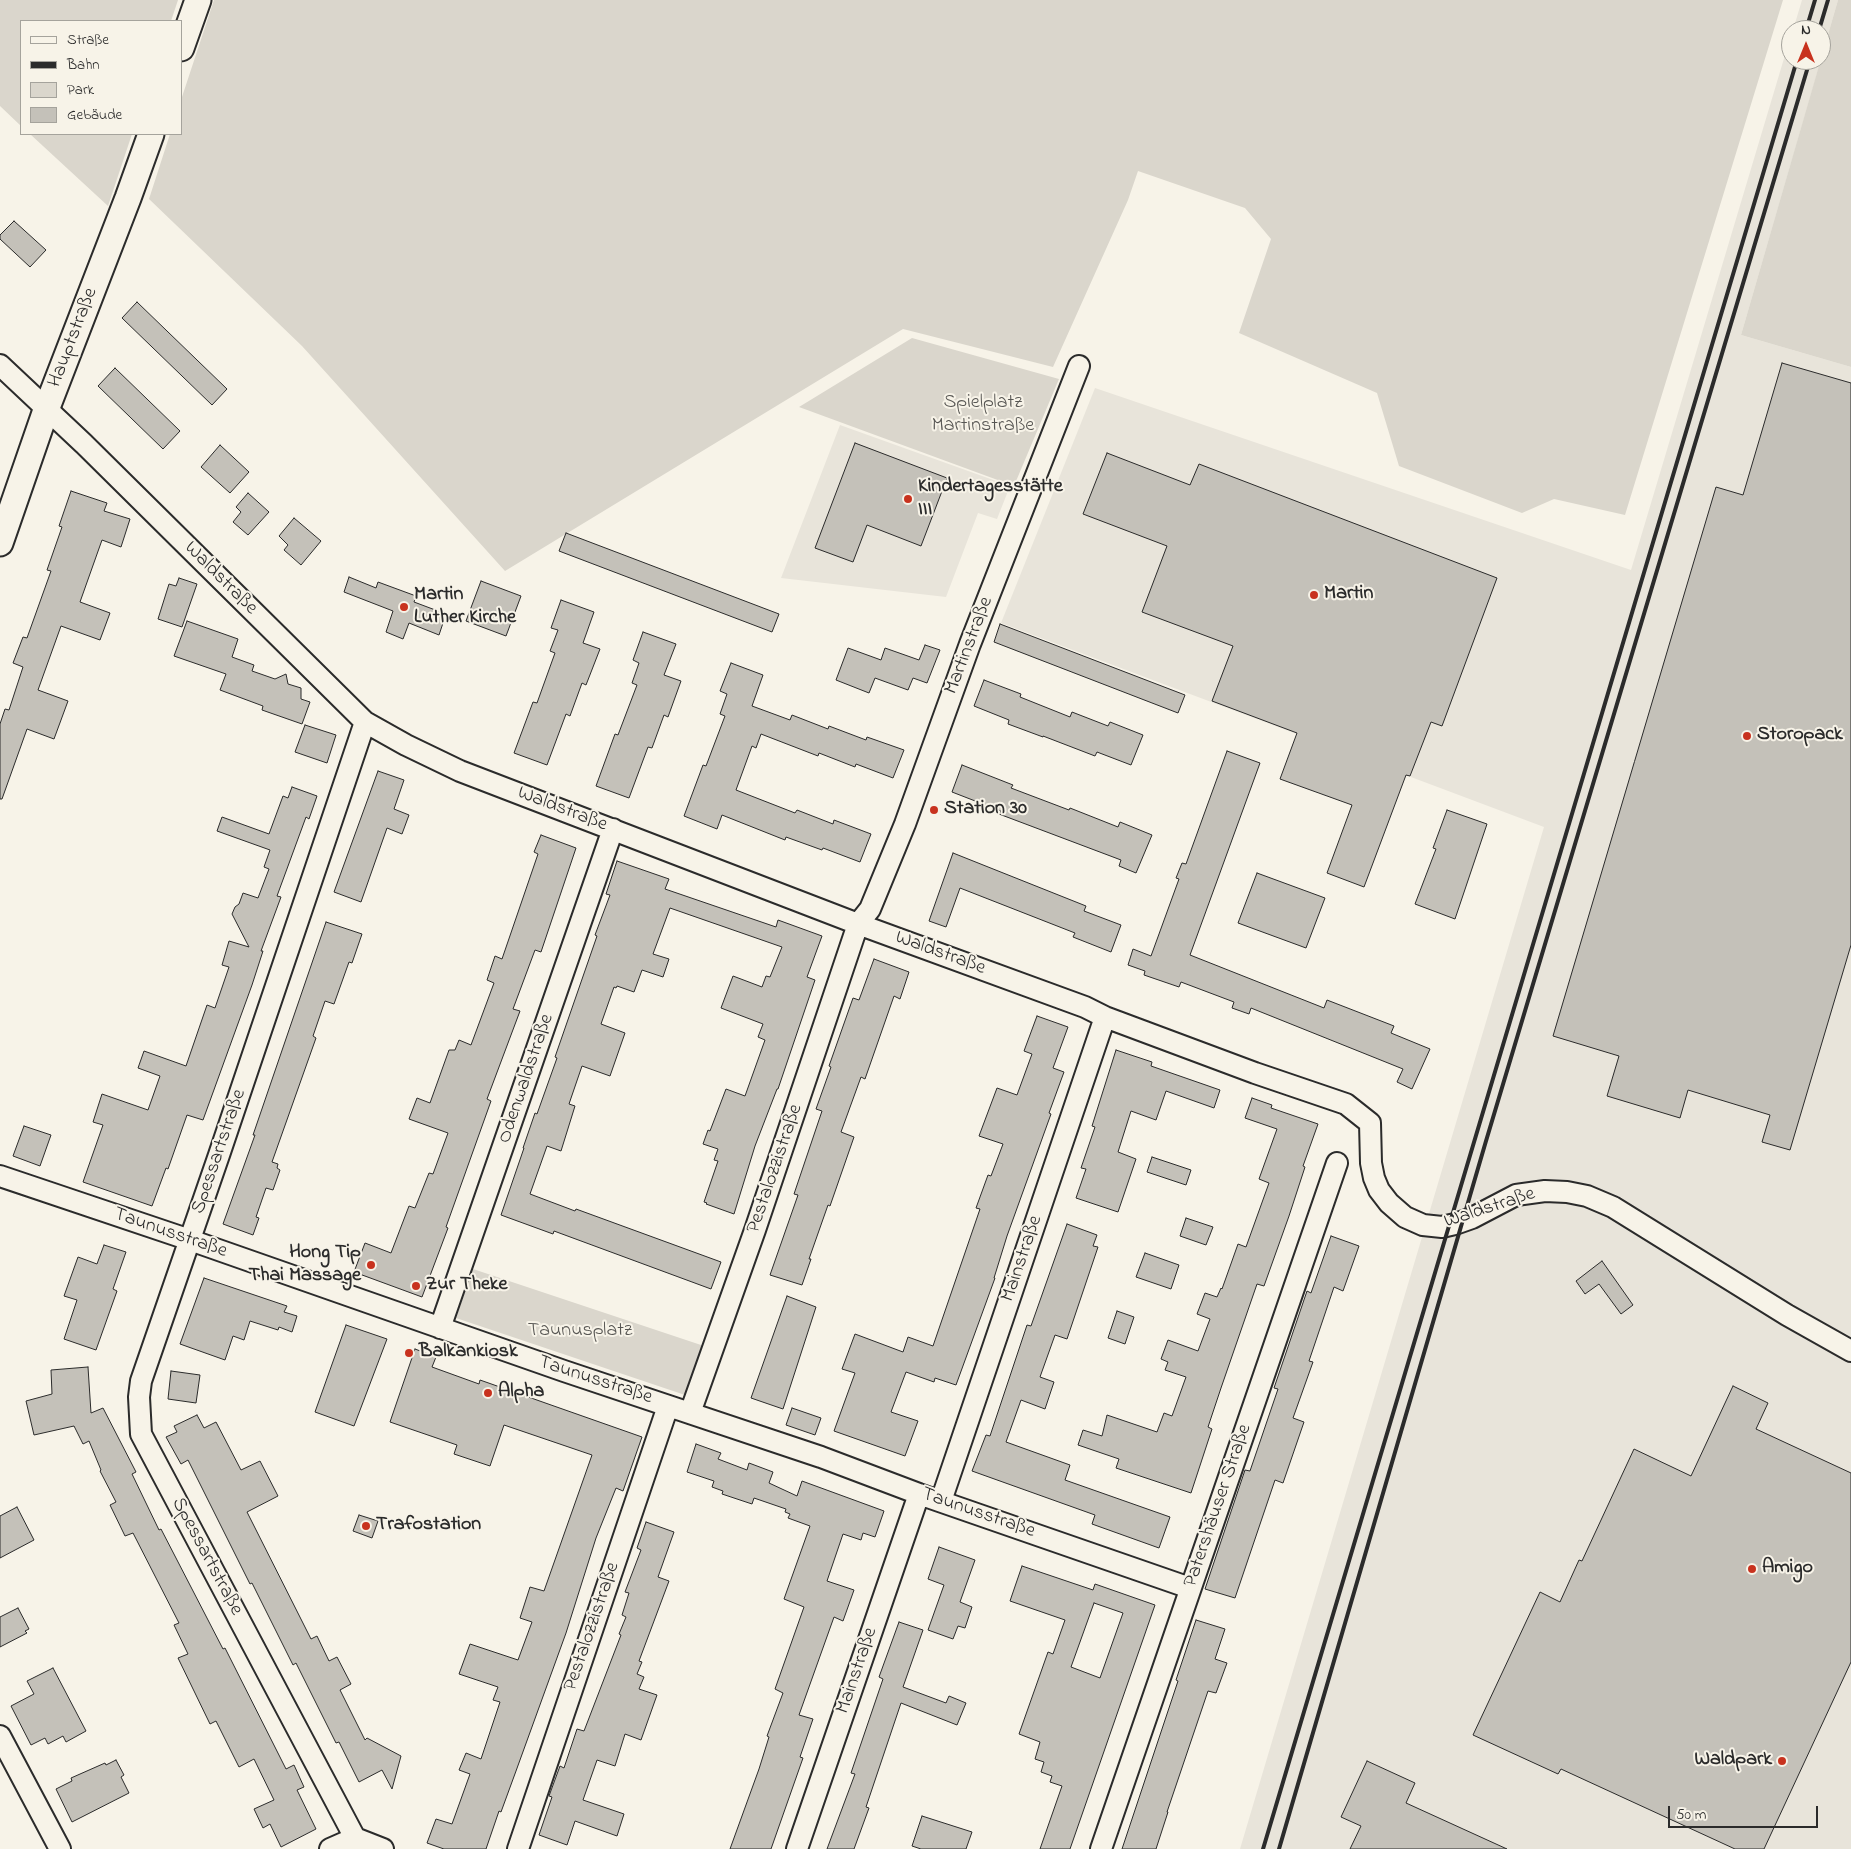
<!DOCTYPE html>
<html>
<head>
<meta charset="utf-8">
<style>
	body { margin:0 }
	#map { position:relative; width:1851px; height:1849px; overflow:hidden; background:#f7f3e8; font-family:"Indie Flower",sans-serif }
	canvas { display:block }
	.legend { position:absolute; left:20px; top:20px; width:162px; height:115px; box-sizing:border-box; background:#f7f3e8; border:1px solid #a5a39c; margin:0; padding:6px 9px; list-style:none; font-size:15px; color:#2b2b2b }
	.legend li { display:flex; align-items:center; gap:10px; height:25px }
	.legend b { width:25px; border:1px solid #a5a39c }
	.north { position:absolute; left:1781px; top:20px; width:50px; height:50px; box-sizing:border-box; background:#f7f3e8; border:1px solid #a5a39c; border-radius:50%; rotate:0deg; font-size:14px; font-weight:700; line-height:20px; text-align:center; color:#2b2b2b }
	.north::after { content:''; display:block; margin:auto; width:18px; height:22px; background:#c8321e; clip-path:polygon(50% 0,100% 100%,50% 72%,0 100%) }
	.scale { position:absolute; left:1668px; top:1806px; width:150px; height:22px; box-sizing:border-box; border:2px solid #2b2b2b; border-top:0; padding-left:6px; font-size:15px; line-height:18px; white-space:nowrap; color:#2b2b2b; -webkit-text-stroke:4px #f7f3e8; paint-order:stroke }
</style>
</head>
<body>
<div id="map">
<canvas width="1851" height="1849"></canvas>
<ul class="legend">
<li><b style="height:6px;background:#f7f3e8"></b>Straße</li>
<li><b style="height:6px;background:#2b2b2b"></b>Bahn</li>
<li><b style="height:14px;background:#dad6cc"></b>Park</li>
<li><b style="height:14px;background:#c4c1b9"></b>Gebäude</li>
</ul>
<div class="north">N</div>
<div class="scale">50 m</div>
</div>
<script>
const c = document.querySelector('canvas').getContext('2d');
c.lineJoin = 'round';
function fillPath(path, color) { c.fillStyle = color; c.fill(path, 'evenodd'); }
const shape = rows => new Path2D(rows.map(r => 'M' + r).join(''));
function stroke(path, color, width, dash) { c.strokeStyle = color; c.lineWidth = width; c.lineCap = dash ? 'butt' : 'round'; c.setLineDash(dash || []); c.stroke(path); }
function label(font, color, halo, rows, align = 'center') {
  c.font = font + ' "Indie Flower",sans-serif'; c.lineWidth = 4; c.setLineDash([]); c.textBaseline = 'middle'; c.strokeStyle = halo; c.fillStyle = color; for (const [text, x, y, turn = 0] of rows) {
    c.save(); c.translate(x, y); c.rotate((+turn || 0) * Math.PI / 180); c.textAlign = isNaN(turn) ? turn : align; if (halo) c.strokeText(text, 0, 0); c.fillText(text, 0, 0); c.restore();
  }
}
fillPath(shape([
	[1802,0,1838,0,1821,59,1821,30,1793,30],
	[1791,35,1791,60,1821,60,1741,335,1851,367,1851,1849,1240,1849,1544,827,1001,623,1095,388,1631,570],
	[840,425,1010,486,997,519,978,513,946,597,781,578]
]), '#e8e4da');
fillPath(shape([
	[0,0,178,0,171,21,21,21,21,126,0,106],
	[214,0,1783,0,1625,515,1554,499,1522,513,1399,466,1377,393,1239,333,1271,239,1245,208,1138,171,1128,200,1053,367,903,329,505,571,302,346,149,199,170,134,181,134,181,100],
	[1838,0,1851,0,1851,367,1741,335],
	[30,134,132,134,108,206],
	[912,338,1059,379,1014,486,799,407],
	[473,1269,704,1346,688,1396,456,1318]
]), '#dad6cc');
const building = shape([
	[14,221,46,250,30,267,0,239,0,235,14,221],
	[137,302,227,389,212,405,122,318,137,302],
	[1782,363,1851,383,1851,945,1790,1150,1762,1142,1770,1115,1688,1090,1680,1118,1607,1096,1619,1056,1553,1036,1716,487,1743,495,1782,363],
	[115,368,180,431,163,449,98,386,115,368],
	[855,443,947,478,921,546,867,525,853,562,815,548,855,443],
	[220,445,249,472,230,493,201,467,220,445],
	[1107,453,1190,485,1199,464,1497,578,1442,726,1431,722,1410,776,1406,775,1364,887,1327,873,1352,805,1280,779,1297,733,1212,701,1233,646,1142,612,1167,546,1083,514,1107,453],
	[71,491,107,503,104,511,130,519,121,547,102,540,80,602,110,613,100,640,61,626,38,690,68,701,54,739,27,729,2,799,0,799,0,724,5,709,9,710,23,667,13,663,23,637,27,638,51,571,47,570,62,527,59,526,71,491],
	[248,493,269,512,248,535,233,522,241,512,236,507,248,493],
	[294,518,321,541,301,565,284,550,288,545,279,536,294,518],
	[566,533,779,614,772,632,559,551,566,533],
	[349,577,376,588,378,582,416,596,414,602,446,614,439,635,409,623,403,639,386,632,393,611,344,592,349,577],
	[179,578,197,584,182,627,158,619,169,584,176,586,179,578],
	[481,581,521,596,506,636,466,621,481,581],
	[561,600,594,612,583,643,600,649,586,685,582,683,570,716,566,714,547,765,514,753,533,702,537,703,555,653,550,651,558,630,551,628,561,600],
	[187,621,238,639,232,657,254,665,252,671,275,679,286,674,288,684,301,688,301,699,310,702,302,724,262,710,263,706,220,690,226,674,174,656,187,621],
	[1000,624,1185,695,1178,713,994,642,1000,624],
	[643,632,676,644,664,675,681,681,668,717,664,715,652,748,648,747,629,798,596,786,615,734,618,735,637,685,632,683,639,663,633,660,643,632],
	[925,645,940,650,927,683,913,678,908,690,875,678,869,693,836,680,848,648,881,660,885,648,919,660,925,645],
	[731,663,763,675,752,706,790,720,792,715,828,729,829,726,866,740,867,737,904,750,893,778,856,764,855,767,819,753,818,756,761,734,756,748,752,746,736,790,795,813,797,810,833,824,834,820,871,834,860,862,823,848,822,850,786,837,785,840,722,815,717,829,684,816,703,765,706,766,725,716,720,714,727,694,720,691,731,663],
	[984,680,1021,694,1020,697,1070,717,1072,712,1108,726,1110,722,1143,735,1131,765,1097,752,1095,756,1043,736,1043,737,1008,724,1009,720,974,706,984,680],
	[305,725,336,735,327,763,295,752,305,725],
	[1227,751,1260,763,1190,955,1324,1008,1327,1000,1394,1026,1391,1033,1430,1049,1412,1089,1397,1082,1403,1069,1251,1008,1249,1014,1232,1008,1234,1002,1181,982,1179,987,1144,975,1145,971,1128,965,1133,949,1151,956,1179,879,1176,878,1182,863,1186,864,1227,751],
	[962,765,1013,785,1011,788,1069,810,1070,808,1118,827,1120,822,1152,835,1136,873,1119,866,1121,860,999,814,1001,811,952,792,962,765],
	[378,771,404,780,394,809,409,815,402,834,387,828,361,902,334,892,378,771],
	[292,787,317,796,309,819,306,817,277,896,281,897,261,951,263,951,252,985,203,1120,187,1115,168,1169,166,1168,152,1206,83,1182,103,1125,93,1122,102,1094,148,1110,160,1076,138,1068,144,1051,186,1066,207,1005,215,1008,229,967,222,965,229,941,249,947,232,914,235,907,239,904,243,893,258,898,269,869,264,867,270,850,217,831,222,817,269,834,283,796,288,798,292,787],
	[1447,810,1487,824,1455,919,1415,904,1436,849,1433,848,1447,810],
	[541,835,576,848,541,952,535,950,513,1009,520,1011,487,1099,491,1101,446,1227,448,1228,422,1297,354,1272,365,1243,391,1253,409,1206,415,1208,429,1173,433,1174,448,1133,409,1119,417,1098,430,1103,449,1050,455,1050,459,1040,471,1045,494,983,487,980,495,956,502,959,538,854,534,852,541,835],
	[953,853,1086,906,1084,911,1121,925,1111,952,1073,937,1075,933,960,888,946,927,929,921,953,853],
	[617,861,669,879,665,889,776,927,778,920,822,936,807,977,815,980,778,1089,777,1089,755,1146,734,1214,706,1204,707,1203,704,1202,718,1161,714,1160,718,1149,703,1144,708,1130,710,1131,726,1089,745,1096,765,1040,758,1037,763,1024,721,1008,733,976,762,987,766,976,770,977,782,947,670,908,653,954,669,959,663,977,642,970,634,992,617,986,616,988,614,987,601,1024,625,1033,610,1076,582,1066,569,1104,575,1106,561,1151,547,1146,530,1194,575,1211,576,1209,721,1262,711,1289,554,1231,553,1234,501,1215,524,1148,523,1148,535,1113,537,1114,557,1058,555,1057,597,936,595,935,610,895,606,894,617,861],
	[1257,873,1325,898,1306,948,1238,923,1257,873],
	[326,922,362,934,352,963,349,962,334,1004,325,1001,313,1036,316,1038,272,1162,278,1164,277,1168,280,1170,273,1190,266,1188,256,1217,259,1218,253,1235,223,1224,255,1135,253,1135,326,922],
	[874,959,909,972,900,999,894,996,865,1079,861,1077,841,1132,854,1137,830,1206,828,1205,809,1259,811,1259,802,1285,770,1275,798,1195,794,1194,822,1111,816,1109,831,1067,829,1066,853,998,859,1000,874,959],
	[1037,1016,1068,1027,1053,1068,1064,1072,1049,1113,1051,1114,1007,1236,994,1278,995,1278,956,1385,935,1378,934,1382,906,1372,891,1412,918,1421,905,1456,834,1431,855,1373,842,1369,855,1334,903,1352,908,1337,933,1346,980,1209,976,1208,988,1175,991,1176,1003,1144,979,1136,997,1088,1017,1095,1032,1054,1024,1051,1037,1016],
	[1116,1050,1152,1062,1151,1066,1220,1090,1214,1108,1166,1091,1156,1120,1131,1111,1118,1152,1136,1159,1118,1212,1076,1198,1086,1169,1081,1168,1095,1127,1092,1126,1116,1050],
	[1252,1098,1272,1105,1271,1108,1318,1124,1303,1166,1305,1167,1289,1216,1264,1286,1257,1284,1221,1388,1208,1427,1212,1429,1191,1493,1116,1468,1119,1459,1078,1445,1083,1430,1102,1436,1107,1415,1157,1432,1164,1413,1172,1416,1186,1377,1165,1370,1168,1362,1161,1359,1168,1340,1198,1351,1210,1319,1197,1314,1205,1293,1217,1297,1221,1288,1222,1289,1238,1244,1246,1247,1269,1183,1259,1179,1277,1129,1245,1118,1252,1098],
	[24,1126,51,1135,40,1166,13,1156,24,1126],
	[1152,1157,1191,1170,1186,1185,1147,1172,1152,1157],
	[1186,1218,1213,1227,1206,1245,1180,1236,1186,1218],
	[1067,1224,1097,1235,1093,1246,1098,1247,1067,1339,1055,1335,1040,1377,1054,1382,1045,1409,1021,1400,1006,1442,1070,1465,1065,1480,1170,1517,1159,1548,1092,1524,1095,1515,972,1471,986,1435,990,1436,1027,1325,1031,1326,1067,1224],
	[1331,1236,1359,1246,1343,1291,1334,1287,1309,1361,1313,1362,1293,1418,1304,1422,1283,1483,1275,1480,1235,1598,1205,1589,1245,1470,1250,1471,1278,1389,1274,1388,1307,1291,1311,1293,1331,1236],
	[104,1245,126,1252,113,1289,117,1291,96,1350,64,1339,77,1300,64,1296,78,1257,97,1264,104,1245],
	[1145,1253,1179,1265,1171,1289,1136,1277,1145,1253],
	[1602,1261,1633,1305,1621,1314,1599,1284,1585,1294,1576,1281,1602,1261],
	[204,1278,287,1306,284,1312,297,1316,292,1332,279,1327,278,1330,250,1321,244,1340,233,1336,225,1360,180,1344,204,1278],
	[787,1296,816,1307,783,1409,751,1398,787,1296],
	[1117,1311,1134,1317,1125,1344,1108,1338,1117,1311],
	[346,1325,387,1339,354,1426,315,1412,346,1325],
	[415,1349,436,1357,432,1367,479,1384,480,1380,642,1437,623,1491,616,1488,596,1538,566,1633,516,1771,501,1812,499,1811,486,1849,444,1849,427,1843,436,1819,452,1824,470,1774,459,1770,466,1753,481,1759,500,1702,493,1700,498,1687,459,1674,470,1644,518,1660,532,1622,520,1618,530,1587,544,1591,592,1455,504,1425,490,1466,454,1454,457,1445,390,1422,415,1349],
	[88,1367,91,1413,103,1408,136,1472,132,1474,159,1530,161,1529,223,1649,225,1648,286,1769,294,1765,304,1787,297,1790,316,1829,281,1847,270,1824,263,1828,254,1809,274,1800,254,1759,239,1767,216,1721,210,1724,178,1658,188,1654,174,1625,179,1623,133,1533,125,1536,110,1505,116,1502,100,1471,101,1470,89,1441,83,1444,74,1426,34,1435,26,1401,52,1394,51,1370,88,1367],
	[171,1371,200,1375,196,1403,168,1399,171,1371],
	[1733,1386,1768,1403,1756,1429,1851,1473,1851,1662,1764,1849,1735,1849,1561,1769,1558,1774,1473,1735,1540,1592,1560,1602,1579,1560,1582,1561,1634,1449,1691,1476,1733,1386],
	[792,1408,821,1418,815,1435,786,1425,792,1408],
	[197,1415,204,1428,216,1422,241,1470,260,1461,278,1496,247,1512,311,1639,317,1636,329,1661,337,1657,351,1684,340,1690,365,1740,367,1738,401,1756,392,1789,382,1770,359,1782,339,1742,336,1743,296,1663,293,1665,252,1583,250,1584,188,1460,181,1464,166,1437,177,1432,174,1426,197,1415],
	[696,1444,721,1453,718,1459,747,1470,749,1463,773,1472,769,1483,797,1496,802,1481,884,1511,875,1537,863,1533,861,1540,843,1534,827,1581,854,1590,843,1621,834,1617,799,1715,813,1719,800,1757,803,1758,771,1849,730,1849,759,1769,769,1737,767,1736,783,1693,775,1689,804,1607,784,1599,810,1526,788,1518,790,1514,785,1512,786,1509,754,1498,752,1504,722,1494,723,1491,712,1487,714,1481,687,1472,696,1444],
	[17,1507,34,1540,0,1558,0,1516,17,1507],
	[359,1515,378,1521,372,1538,353,1531,359,1515],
	[646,1522,674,1532,658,1577,669,1581,639,1661,642,1662,637,1674,644,1677,639,1689,657,1695,641,1740,625,1734,615,1766,597,1760,583,1800,624,1814,617,1836,575,1821,567,1845,539,1835,552,1797,549,1796,560,1766,564,1768,577,1729,584,1731,621,1635,619,1634,626,1617,622,1615,629,1593,625,1592,641,1550,637,1548,646,1522],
	[939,1547,975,1560,960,1602,972,1607,965,1628,958,1626,953,1639,928,1630,944,1585,928,1579,939,1547],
	[1022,1566,1093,1590,1095,1584,1155,1605,1070,1849,1040,1849,1062,1786,1050,1782,1052,1776,1041,1772,1044,1762,1035,1759,1040,1742,1019,1734,1048,1652,1053,1654,1065,1620,1010,1601,1022,1566],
	[1094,1603,1123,1613,1100,1678,1071,1667,1094,1603],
	[18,1608,29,1629,25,1631,27,1633,0,1647,0,1617,18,1608],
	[1196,1620,1225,1629,1215,1659,1227,1663,1216,1693,1208,1691,1167,1812,1168,1812,1156,1849,1122,1849,1178,1681,1176,1680,1196,1620],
	[899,1622,923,1630,903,1687,946,1703,949,1696,966,1703,957,1725,901,1703,866,1807,869,1808,854,1849,827,1849,855,1774,851,1773,883,1679,879,1677,899,1622],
	[53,1668,86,1731,66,1742,63,1736,48,1744,45,1738,31,1745,11,1706,34,1694,27,1681,53,1668],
	[116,1760,124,1775,121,1777,129,1793,72,1822,56,1789,72,1781,71,1778,105,1763,106,1765,116,1760],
	[1367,1761,1415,1783,1406,1803,1507,1849,1350,1849,1361,1826,1341,1817,1367,1761],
	[922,1816,972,1832,966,1849,921,1849,912,1846,922,1816]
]);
fillPath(building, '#c4c1b9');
stroke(building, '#2b2b2b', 1);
const minor = shape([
	[0,365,84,444,365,722,406,745,460,771,858,924,1085,1007,1105,1017,1255,1073,1346,1104,1370,1123,1371,1163,1374,1178,1379,1190,1389,1203,1405,1217,1423,1225,1442,1227,1455,1224,1472,1218,1516,1195,1545,1191,1567,1192,1587,1196,1613,1207,1787,1315,1851,1351],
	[0,1176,190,1240,564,1371,821,1457,919,1494,1190,1588],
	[440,1328,613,829],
	[690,1413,755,1230,858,924,870,909,905,824,970,644,1079,366],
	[941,1501,1105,1017],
	[0,1736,60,1849],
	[355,1838,141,1434,139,1397,141,1381,219,1155,365,722],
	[355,1838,383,1849],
	[330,1849,355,1838],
	[518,1849,668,1406],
	[797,1849,919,1494],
	[1101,1849,1337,1163]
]);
const major = shape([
	[181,48,198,0],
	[0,543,46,410,128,198,151,134]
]);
stroke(minor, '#2b2b2b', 24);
stroke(major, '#2b2b2b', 29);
stroke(minor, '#f7f3e8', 20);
stroke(major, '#f7f3e8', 25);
stroke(shape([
	[1806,30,1815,0],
	[1819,30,1828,0],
	[1263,1849,1797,60],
	[1279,1849,1486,1141,1810,60]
]), '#2b2b2b', 4);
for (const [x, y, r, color] of [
	[908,499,5,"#c8321e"],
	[1314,595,5,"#c8321e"],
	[404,607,5,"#c8321e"],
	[1747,736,5,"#c8321e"],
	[934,810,5,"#c8321e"],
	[371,1265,5,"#c8321e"],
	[416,1286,5,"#c8321e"],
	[409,1353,5,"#c8321e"],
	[488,1393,5,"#c8321e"],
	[366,1526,5,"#c8321e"],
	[1752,1569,5,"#c8321e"],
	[1782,1761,5,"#c8321e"]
]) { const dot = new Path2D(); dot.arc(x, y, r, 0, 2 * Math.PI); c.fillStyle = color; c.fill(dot); stroke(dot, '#f7f3e8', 2); }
label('20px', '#2b2b2b', '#f7f3e8', [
	["Hauptstraße",74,338,-69],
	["Waldstraße",220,579,45],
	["Martinstraße",970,646,-69],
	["Waldstraße",562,810,21],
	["Waldstraße",940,954,20],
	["Odenwaldstraße",527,1079,-71],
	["Spessartstraße",220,1152,-71],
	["Pestalozzistraße",776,1169,-71],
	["Waldstraße",1490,1209,-18],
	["Taunusstraße",170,1234,19],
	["Mainstraße",1023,1259,-71],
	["Taunusstraße",595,1381,18],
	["Patershäuser Straße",1219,1506,-71],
	["Taunusstraße",978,1514,19],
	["Spessartstraße",206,1557,62],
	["Pestalozzistraße",593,1627,-71],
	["Mainstraße",858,1671,-71]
]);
label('20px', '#575653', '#f7f3e8', [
	["Spielplatz",983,404],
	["Martinstraße",983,427],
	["Taunusplatz",580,1332]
]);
label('bold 20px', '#2b2b2b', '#f7f3e8', [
	["Kindertagesstätte",918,488],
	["III",918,511],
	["Martin",1324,595],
	["Martin",414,596],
	["Luther Kirche",414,619],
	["Storopack",1757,736],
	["Station 30",944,810],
	["Hong Tip",361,1254,"right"],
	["Thai Massage",361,1277,"right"],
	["Zur Theke",426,1286],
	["Balkankiosk",419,1353],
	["Alpha",498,1393],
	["Trafostation",376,1526],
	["Amigo",1762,1569],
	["Waldpark",1772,1761,"right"]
], 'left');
</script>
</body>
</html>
